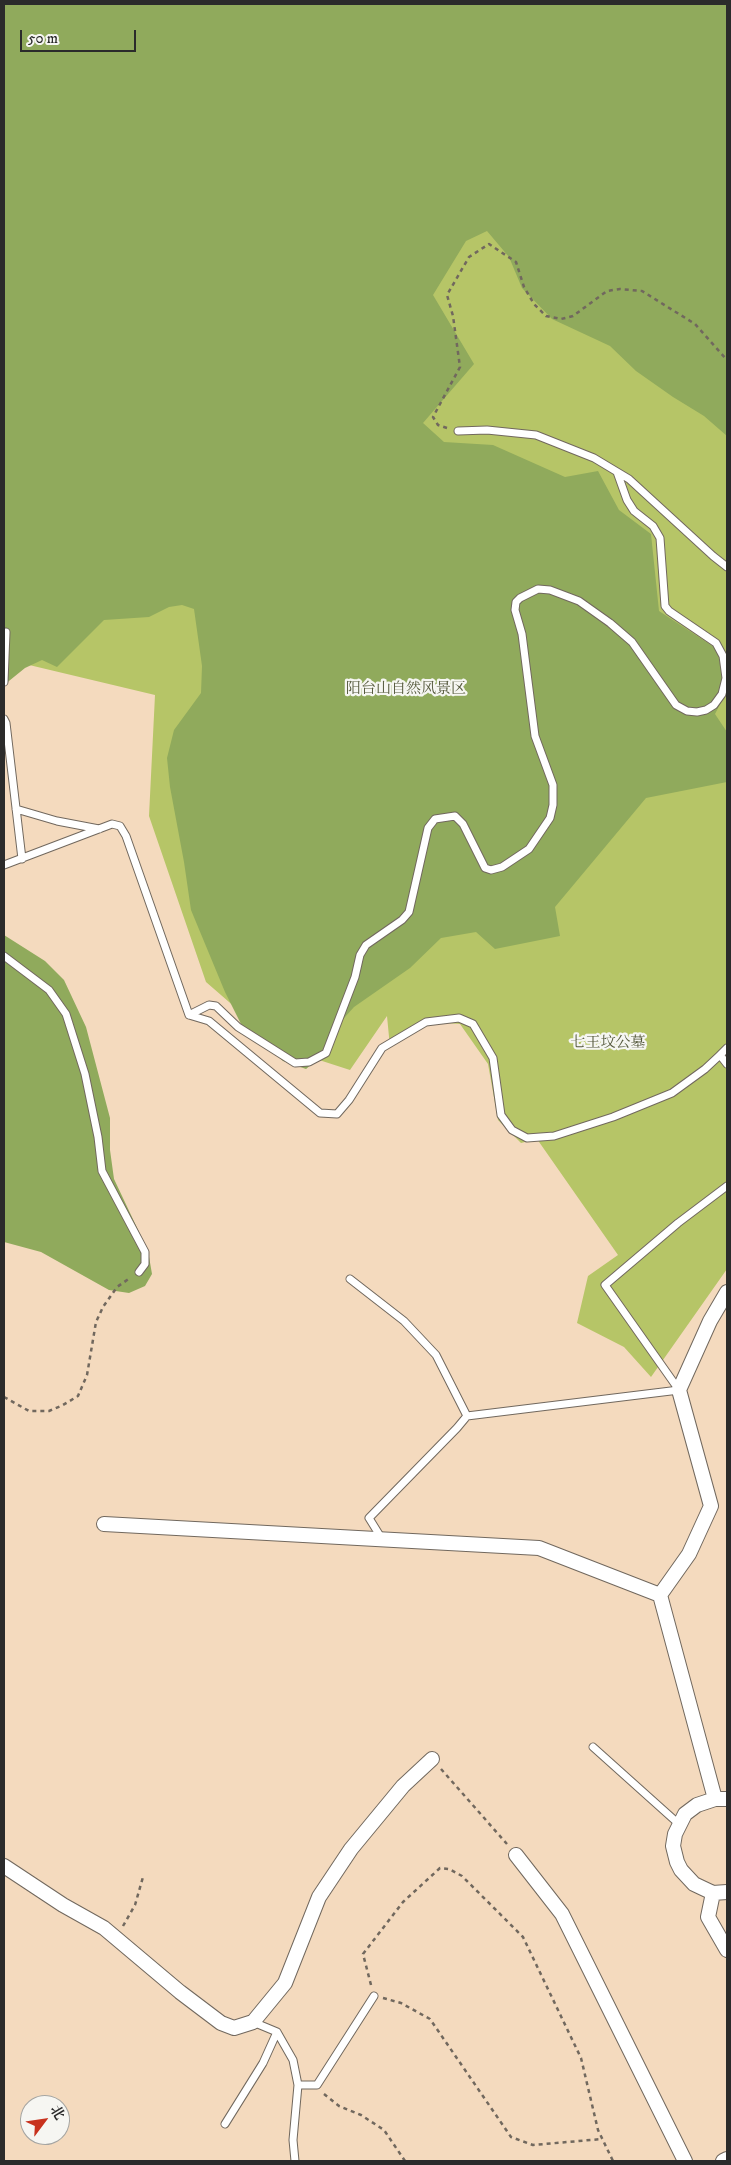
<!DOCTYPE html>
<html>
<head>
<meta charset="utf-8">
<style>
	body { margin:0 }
	#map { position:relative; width:731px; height:2165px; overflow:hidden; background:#f4dabe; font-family:"IM FELL DW Pica","Noto Serif SC",serif }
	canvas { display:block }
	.frame { position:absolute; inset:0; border:5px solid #2b2b2b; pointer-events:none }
	.north { position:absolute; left:20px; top:2095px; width:50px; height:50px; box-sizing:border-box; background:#f6f6f2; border:1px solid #a5a5a2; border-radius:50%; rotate:59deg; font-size:14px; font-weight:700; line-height:20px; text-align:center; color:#2b2b2b }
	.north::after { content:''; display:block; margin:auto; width:18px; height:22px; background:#c8321e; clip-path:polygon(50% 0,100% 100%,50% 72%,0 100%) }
	.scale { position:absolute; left:20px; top:30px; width:116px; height:22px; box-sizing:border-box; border:2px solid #2b2b2b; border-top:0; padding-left:6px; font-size:15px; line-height:18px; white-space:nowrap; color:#2b2b2b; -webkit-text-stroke:4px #f6f6f2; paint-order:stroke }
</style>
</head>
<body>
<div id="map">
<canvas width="731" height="2165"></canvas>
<div class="frame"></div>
<div class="north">北</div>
<div class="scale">50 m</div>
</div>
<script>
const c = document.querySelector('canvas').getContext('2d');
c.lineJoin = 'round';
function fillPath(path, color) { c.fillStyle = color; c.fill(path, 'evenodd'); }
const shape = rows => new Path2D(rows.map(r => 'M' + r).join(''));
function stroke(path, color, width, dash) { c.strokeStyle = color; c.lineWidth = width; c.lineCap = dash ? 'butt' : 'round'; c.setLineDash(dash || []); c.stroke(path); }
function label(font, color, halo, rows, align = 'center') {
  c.font = font + ' "IM FELL DW Pica","Noto Serif SC",serif'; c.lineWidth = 4.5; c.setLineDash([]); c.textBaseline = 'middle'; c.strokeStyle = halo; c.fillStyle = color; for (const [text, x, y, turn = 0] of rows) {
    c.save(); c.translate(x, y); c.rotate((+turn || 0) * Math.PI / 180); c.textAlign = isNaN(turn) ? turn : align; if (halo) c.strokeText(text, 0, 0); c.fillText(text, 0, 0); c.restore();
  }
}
fillPath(shape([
	[4,4,727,4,727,1269,651,1377,624,1347,577,1323,588,1276,618,1255,537,1139,521,1143,498,1120,488,1064,460,1024,432,1022,390,1047,387,1016,350,1070,282,1048,206,982,149,816,155,695,4,659]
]), '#b6c567');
fillPath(shape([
	[4,4,727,4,727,436,704,416,673,397,636,371,610,346,552,319,522,288,509,257,487,231,466,241,433,295,474,364,423,423,444,442,493,445,565,477,598,471,619,510,651,534,659,611,717,649,726,693,715,714,727,732,727,782,646,798,555,907,560,936,495,949,476,932,441,938,410,968,354,1007,336,1027,318,1059,306,1069,283,1061,241,1024,225,992,191,910,184,862,170,787,167,758,174,730,201,693,202,666,194,609,182,605,169,607,149,617,104,620,57,667,42,660,25,668,4,685],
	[4,935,45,961,64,980,86,1027,110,1118,110,1150,114,1179,148,1251,152,1274,145,1286,129,1293,109,1290,41,1252,4,1242]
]), '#90aa5c');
const lane = shape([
	[458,431,487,430,536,435,594,458,629,479,713,556,727,567],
	[4,682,6,632],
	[4,719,6,723,22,859],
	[16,809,57,821,99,829],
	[4,865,112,824,120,826,126,836,189,1015,209,1021,320,1113,337,1114,349,1100,382,1048,426,1022,459,1018,473,1024,493,1058,501,1115,512,1130,527,1138,554,1136,613,1117,672,1093,705,1069,720,1055],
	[4,956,49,990,66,1014,85,1074,98,1137,102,1171,145,1252,145,1264,139,1272],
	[189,1015,209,1005,216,1006,238,1027,295,1063,309,1062,326,1053,355,977,360,955,366,945,402,920,409,912,428,828,435,819,455,816,463,824,485,868,491,870,502,867,529,849,550,818,553,805,553,785,535,736,522,634,515,610,516,602,520,598,538,589,550,590,579,601,610,623,632,642,676,705,687,711,697,712,706,710,714,705,722,694,726,678,723,656,716,643,669,611,665,606,660,538,653,526,634,511,627,500,617,472],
	[727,1048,720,1055,727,1064],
	[350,1279,404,1321,436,1355,467,1416,679,1390,605,1285,678,1223,727,1186],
	[382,1539,369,1518,457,1428,467,1416],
	[593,1747,680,1825],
	[253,2022,277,2032,293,2060,298,2085,293,2140,295,2161],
	[298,2085,317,2085,374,1996],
	[225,2124,263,2063,277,2032]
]);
const street = shape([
	[104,1524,539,1548,660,1595,689,1554,711,1506,679,1390,710,1321,727,1292],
	[660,1595,715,1799],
	[727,1799,715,1799,697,1805,685,1814,675,1834,673,1846,677,1862,681,1870,694,1884,713,1893,727,1892],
	[516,1855,562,1914,685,2161],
	[4,1866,63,1905,104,1928,180,1992,221,2023,234,2028,253,2022,285,1983,319,1897,351,1849,403,1786,432,1759],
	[713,1893,708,1917,727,1950],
	[723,2161,727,2159]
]);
stroke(lane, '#71685e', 9);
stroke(street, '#71685e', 16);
stroke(shape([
	[447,428,438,425,433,417,460,367,453,316,447,295,469,257,489,244,516,262,524,287,534,304,546,316,561,319,573,316,607,291,620,289,642,291,695,324,727,360],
	[4,1397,29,1411,49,1411,63,1405,78,1396,87,1375,96,1322,103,1307,117,1287,130,1278],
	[441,1769,507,1844],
	[123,1926,135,1905,143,1877],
	[371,1985,363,1954,403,1902,440,1868,449,1869,462,1876,523,1937,581,2058,598,2130,613,2161],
	[383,1998,401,2003,430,2019,511,2137,533,2145,602,2139],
	[324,2094,339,2106,361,2115,384,2130,405,2161]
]), '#71685e', 2.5, [4, 4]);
stroke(lane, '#fff', 7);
stroke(street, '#fff', 14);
label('15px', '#55593d', '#f6f6f2', [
	["阳台山自然风景区",406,690],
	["七王坟公墓",608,1044]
]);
</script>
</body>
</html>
